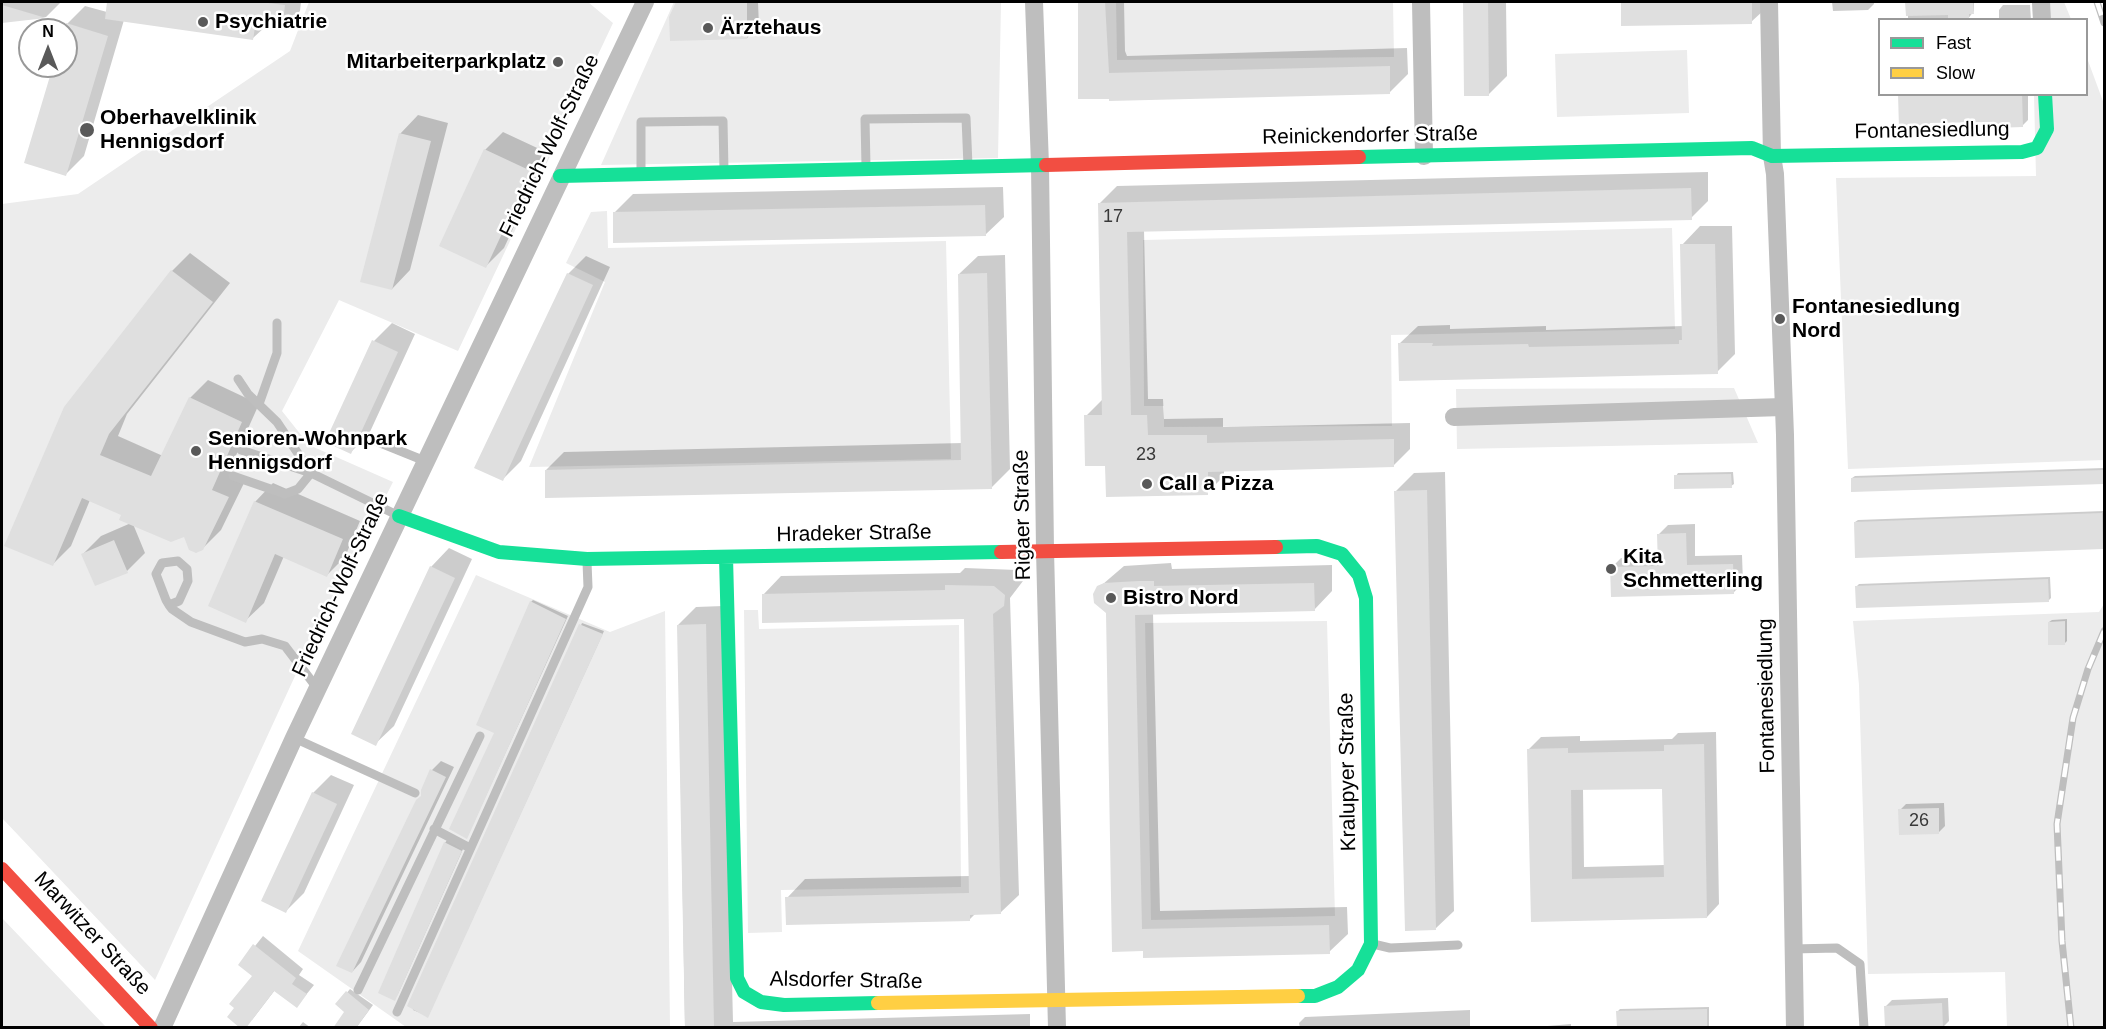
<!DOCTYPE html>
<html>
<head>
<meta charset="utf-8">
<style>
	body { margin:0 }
	#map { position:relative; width:2106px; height:1029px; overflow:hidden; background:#fff; font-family:Helvetica,sans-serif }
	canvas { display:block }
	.frame { position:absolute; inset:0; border:3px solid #000; pointer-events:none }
	.legend { position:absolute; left:1878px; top:18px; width:210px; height:78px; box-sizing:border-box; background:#fff; border:2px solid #999; margin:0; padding:8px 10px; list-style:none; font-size:18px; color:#000 }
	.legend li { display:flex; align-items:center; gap:12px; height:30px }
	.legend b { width:30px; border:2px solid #999 }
	.north { position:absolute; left:18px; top:18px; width:60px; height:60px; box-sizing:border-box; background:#fff; border:2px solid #999; border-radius:50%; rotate:0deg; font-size:16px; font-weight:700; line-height:24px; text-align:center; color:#000 }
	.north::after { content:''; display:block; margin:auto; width:21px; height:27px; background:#595959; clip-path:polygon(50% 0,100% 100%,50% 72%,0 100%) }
</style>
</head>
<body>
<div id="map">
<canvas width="2106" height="1029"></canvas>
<div class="frame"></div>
<ul class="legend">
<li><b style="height:8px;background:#16e098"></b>Fast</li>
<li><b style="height:8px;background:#ffcf43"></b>Slow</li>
</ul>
<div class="north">N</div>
</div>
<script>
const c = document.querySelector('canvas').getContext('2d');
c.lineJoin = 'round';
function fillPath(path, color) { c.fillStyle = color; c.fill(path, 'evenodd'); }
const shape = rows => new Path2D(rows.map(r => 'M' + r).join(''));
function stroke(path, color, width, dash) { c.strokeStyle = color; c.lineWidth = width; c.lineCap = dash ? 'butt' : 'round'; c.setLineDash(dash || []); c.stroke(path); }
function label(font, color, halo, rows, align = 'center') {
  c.font = font + ' Helvetica,sans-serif'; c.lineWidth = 5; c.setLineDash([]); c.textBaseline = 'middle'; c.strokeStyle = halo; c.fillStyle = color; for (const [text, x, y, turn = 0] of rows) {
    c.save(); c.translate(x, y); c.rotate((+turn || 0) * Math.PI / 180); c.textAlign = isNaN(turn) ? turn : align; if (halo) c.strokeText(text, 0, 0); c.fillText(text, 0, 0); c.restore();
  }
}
fillPath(shape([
	[309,2,588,2,613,23,458,351,339,300,282,411,309,445,393,482,295,676,155,980,2,818,2,204,78,194,290,51],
	[674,2,1001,2,998,158,601,165],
	[1116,2,1393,2,1394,57,1117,60],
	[2032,2,2064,2,2071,19,2033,19],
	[1687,50,1689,113,1557,117,1555,54],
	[2087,58,2104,104,2104,460,1848,469,1836,178,2036,176,2034,95,2086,94],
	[607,211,608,248,946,241,951,459,529,467,605,282,566,263,591,212],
	[1672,228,1675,329,1391,335,1392,426,1164,427,1164,406,1144,406,1143,240],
	[1734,388,1758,443,1457,449,1456,389],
	[476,575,610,632,665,611,670,1027,406,1027,298,951],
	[2104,604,2104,1027,2007,1027,2005,972,1868,974,1859,685,1853,621,2099,612],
	[744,610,758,610,759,629,959,625,961,887,781,890,782,932,748,933],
	[1327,621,1335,916,1151,920,1145,623],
	[2,918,106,1027,2,1027]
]), '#ececec');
fillPath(shape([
	[2,2,61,2,46,17,2,22],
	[105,2,301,2,300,11,281,29,265,27,253,38,124,20,84,156,66,174,54,66,66,66,67,24,85,6,107,12,109,2],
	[678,2,758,2,759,26,747,38,671,17],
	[1078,2,1124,2,1125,51,1127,56,1407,48,1408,74,1389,93,1080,97],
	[1464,2,1506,2,1507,76,1489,94,1465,94],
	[1623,2,1763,2,1763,11,1751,22],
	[1832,2,1874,2,1874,4,1868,10,1833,11],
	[1908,2,1974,2,1974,11,1967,20,1908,20],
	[2003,5,2030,5,2031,20,1999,20,1999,10],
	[1899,94,2028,94,2028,120,2022,126,1994,120,1931,122,1927,126],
	[418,115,448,123,410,270,392,289,400,134],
	[503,132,548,153,504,248,486,266,485,150],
	[1708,172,1708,201,1691,218,1144,230,1148,399,1163,399,1164,419,1223,418,1223,427,1410,423,1410,449,1393,466,1224,470,1224,476,1207,493,1107,464,1086,416,1103,399,1100,203,1117,186],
	[1003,187,1004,217,985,235,614,213,633,194],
	[1700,226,1732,226,1735,354,1717,372,1399,344,1418,326,1450,325,1450,329,1546,326,1546,330,1684,326,1682,245],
	[190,253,230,283,127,414,118,436,163,456,190,398,208,380,259,404,229,471,246,479,221,530,202,549,185,535,133,524,145,553,127,571,83,554,101,536,131,523,123,515,90,500,71,546,52,565,65,408,172,271],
	[1005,255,1010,469,992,487,546,470,564,452,963,443,959,274,978,256],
	[586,256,610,267,521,461,503,479,568,274],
	[392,323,415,334,369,434,351,452,374,341],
	[2104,468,2104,483,1853,491,1852,478,1855,476],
	[1445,472,1454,911,1435,929,1396,491,1414,473],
	[1733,472,1734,484,1731,486,1676,476,1678,473],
	[273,483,360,521,345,557,327,575,284,556,264,603,245,621,255,502],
	[2104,511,2103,547,1855,522,1858,520],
	[1695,524,1695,556,1742,555,1743,583,1733,593,1612,567,1621,558,1659,557,1659,534,1668,525],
	[449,548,472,559,394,726,375,744,431,567],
	[1171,563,1172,569,1332,565,1332,591,1314,610,1153,613,1160,911,1347,907,1348,934,1329,952,1114,950,1108,612,1096,590,1124,566],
	[965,568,1017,570,1023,581,1010,598,1019,895,1000,913,976,913,969,920,787,898,805,879,970,876,965,617,763,595,781,576,960,573],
	[2050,577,2051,598,2049,600,1857,586,1859,584],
	[533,600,568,616,467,837,531,602],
	[723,606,733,1022,1030,1014,1030,1028,685,1028,678,625,696,607],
	[2067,619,2067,641,2065,643,2049,622,2052,620],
	[582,623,604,631,428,1016,413,1010],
	[1716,732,1719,904,1707,917,1532,920,1529,749,1541,737,1580,736,1580,741,1672,739,1678,733],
	[1663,787,1665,865,1584,867,1583,789],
	[441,761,454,767,361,962,352,972,432,770],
	[331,775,354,785,304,893,286,911,313,793],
	[1944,803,1945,826,1939,832,1900,810,1906,804],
	[447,840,463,849,397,996,445,843],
	[263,936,303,969,299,975,314,985,297,1006,275,990,252,1020,254,975,240,965],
	[350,989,373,1005,356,1028,346,1011,345,995],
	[1948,998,1949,1021,1943,1027,1886,1006,1892,1000],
	[1709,1007,1709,1027,1713,1028,1618,1028,1618,1011,1620,1009],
	[1470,1010,1470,1028,1300,1028,1299,1023,1305,1017],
	[303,1022,311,1028,298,1028],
	[1571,1024,1571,1028,1524,1028]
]), '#0003');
fillPath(shape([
	[107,2,259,2,285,5,282,30,255,27,253,40,105,19],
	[676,2,747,2,747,39,670,41,669,17],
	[1078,2,1105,2,1109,73,1390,66,1390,94,1109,101,1109,99,1078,99],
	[1463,2,1488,2,1489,96,1464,96],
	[1621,2,1752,2,1752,24,1621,26],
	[1905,2,1973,2,1974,14,1969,14,1969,18,1948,19,1948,15,1906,16],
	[2,5,46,18,2,23],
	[66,23,108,36,66,176,24,163,53,66,66,66],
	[1898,94,2022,94,2023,127,1993,128,1993,122,1927,123,1928,127,1899,128],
	[399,133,431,141,392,290,360,282],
	[484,149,531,171,486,268,439,246],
	[1691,188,1692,220,1127,232,1131,415,1147,415,1148,435,1207,435,1207,443,1394,439,1394,467,1208,472,1208,495,1106,497,1105,466,1085,466,1084,415,1102,415,1098,203],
	[985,205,986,236,613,243,613,212],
	[1680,244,1715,244,1718,374,1399,381,1398,343,1433,343,1432,346,1528,344,1529,347,1679,344,1679,340,1682,340],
	[171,270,213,302,109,434,100,455,151,476,189,397,242,422,212,490,229,497,203,550,196,553,189,550,184,537,171,542,119,520,121,515,82,498,53,566,4,546,64,407],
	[567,273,593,285,503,481,474,468],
	[987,273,992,489,545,498,545,470,961,460,958,274],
	[372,340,398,352,351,454,325,442],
	[2104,470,2104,484,1851,492,1851,478],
	[1731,474,1732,488,1674,489,1674,475],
	[1427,490,1436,930,1405,931,1394,491],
	[254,501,343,539,327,577,275,554,246,623,208,606],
	[2102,513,2103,549,1855,558,1854,522],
	[1686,533,1687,565,1733,564,1734,594,1611,597,1610,567,1658,566,1657,534],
	[114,540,128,573,95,586,81,554],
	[430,566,455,578,376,746,351,734],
	[2048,579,2049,602,1856,608,1855,586],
	[1139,581,1154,581,1154,586,1314,583,1315,611,1135,615,1142,929,1329,925,1330,954,1143,958,1143,951,1112,952,1106,613,1094,603,1093,594,1097,586,1104,583],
	[945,585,994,586,1005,595,1004,606,993,614,1001,914,970,915,970,921,786,925,785,897,969,893,964,619,762,623,762,594,945,590],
	[530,601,566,619,467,839,449,829,494,733,476,725],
	[2065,621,2065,645,2048,645,2048,622],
	[579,624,603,634,428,1018,407,1006],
	[706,624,714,1028,685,1028,677,625],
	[1704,744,1707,918,1531,922,1527,749,1568,748,1568,753,1664,751,1664,745],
	[1662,789,1664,877,1572,879,1571,790],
	[430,769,446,777,352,973,336,966,416,800,421,796,421,790],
	[312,792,337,804,286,913,261,901],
	[1939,808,1939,834,1899,835,1898,809],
	[444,842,462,851,395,1001,378,993],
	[253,944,296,978,292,984,307,994,297,1008,274,991,246,1028,240,1028,227,1017,234,1008,229,1004,252,976,238,965],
	[346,991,369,1010,356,1028,333,1028,344,1012,335,1004],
	[1942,1003,1943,1028,1885,1028,1884,1006],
	[1707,1009,1707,1028,1617,1028,1616,1011]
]), '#dfdfdf');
stroke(shape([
	[866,166,865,119,966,118,968,166],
	[641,171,641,122,723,121,724,171],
	[238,379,248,394,277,422,311,473,397,515],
	[259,404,277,353,277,323],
	[368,438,425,461],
	[233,476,285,494,298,489,311,473,241,450],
	[169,605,179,601,188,581,187,569,178,561,162,563,156,574,166,600,169,605,172,609,191,622,245,642,262,639,285,646,317,688],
	[294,738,415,793],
	[434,829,470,848],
	[1373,944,1390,948,1458,945],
	[1792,949,1837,948,1860,964,1864,1028],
	[358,990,480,736],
	[397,1012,588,587,587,562]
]), '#bebebe', 9);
stroke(shape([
	[1034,2,1040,165,1045,550,1057,1028],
	[1421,2,1424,156],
	[1769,2,1772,156,1775,174,1785,435,1795,1028],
	[2041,2,2042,20],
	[1454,417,1783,407],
	[162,1028,294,738,645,2]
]), '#bebebe', 18);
stroke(shape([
	[1359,157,1752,148,1772,156,2022,152,2037,148,2047,129,2045,94],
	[560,176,1046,165],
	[399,516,499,552,587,559,1001,552],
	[1276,547,1317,546,1342,554,1359,575,1366,598,1371,944,1358,970,1338,987,1315,996,1298,996],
	[726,557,737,978,744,992,761,1002,784,1005,878,1003]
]), '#16e098', 14);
stroke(shape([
	[878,1003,1298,996]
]), '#ffcf43', 14);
stroke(shape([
	[1046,165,1359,157],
	[1001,552,1276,547],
	[2,869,151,1028]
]), '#f24e42', 14);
const rail = shape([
	[2097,2,2104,23],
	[2071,1028,2062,941,2057,824,2073,718,2088,669,2104,631]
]);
stroke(rail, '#bebebe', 7);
stroke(rail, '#fff', 4.5, [14]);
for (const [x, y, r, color] of [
	[203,22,6,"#595959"],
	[708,28,6,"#595959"],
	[558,62,6,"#595959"],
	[87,130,8,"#595959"],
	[1780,319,6,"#595959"],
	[196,451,6,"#595959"],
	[1147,484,6,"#595959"],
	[1611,569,6,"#595959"],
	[1111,598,6,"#595959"]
]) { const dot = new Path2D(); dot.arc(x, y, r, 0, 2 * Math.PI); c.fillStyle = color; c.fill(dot); stroke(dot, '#fff', 2); }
label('18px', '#383838', null, [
	["17",1113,217],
	["23",1146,455],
	["26",1919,821]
]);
label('bold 21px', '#000', '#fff', [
	["Psychiatrie",215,22],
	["Ärztehaus",720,28],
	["Mitarbeiterparkplatz",546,62,"right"],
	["Oberhavelklinik",100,118],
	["Hennigsdorf",100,142],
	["Fontanesiedlung",1792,307],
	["Nord",1792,331],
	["Senioren-Wohnpark",208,439],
	["Hennigsdorf",208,463],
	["Call a Pizza",1159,484],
	["Kita",1623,557],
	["Schmetterling",1623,581],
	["Bistro Nord",1123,598]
], 'left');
label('21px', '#000', '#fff', [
	["Fontanesiedlung",1932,131,-1],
	["Reinickendorfer Straße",1370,136,-1],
	["Friedrich-Wolf-Straße",550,146,-64],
	["Rigaer Straße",1023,515,-91],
	["Hradeker Straße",854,534,-1],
	["Friedrich-Wolf-Straße",341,585,-65],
	["Fontanesiedlung",1767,696,-91],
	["Kralupyer Straße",1348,772,-91],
	["Marwitzer Straße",92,934,47],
	["Alsdorfer Straße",846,981,1]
]);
</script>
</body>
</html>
